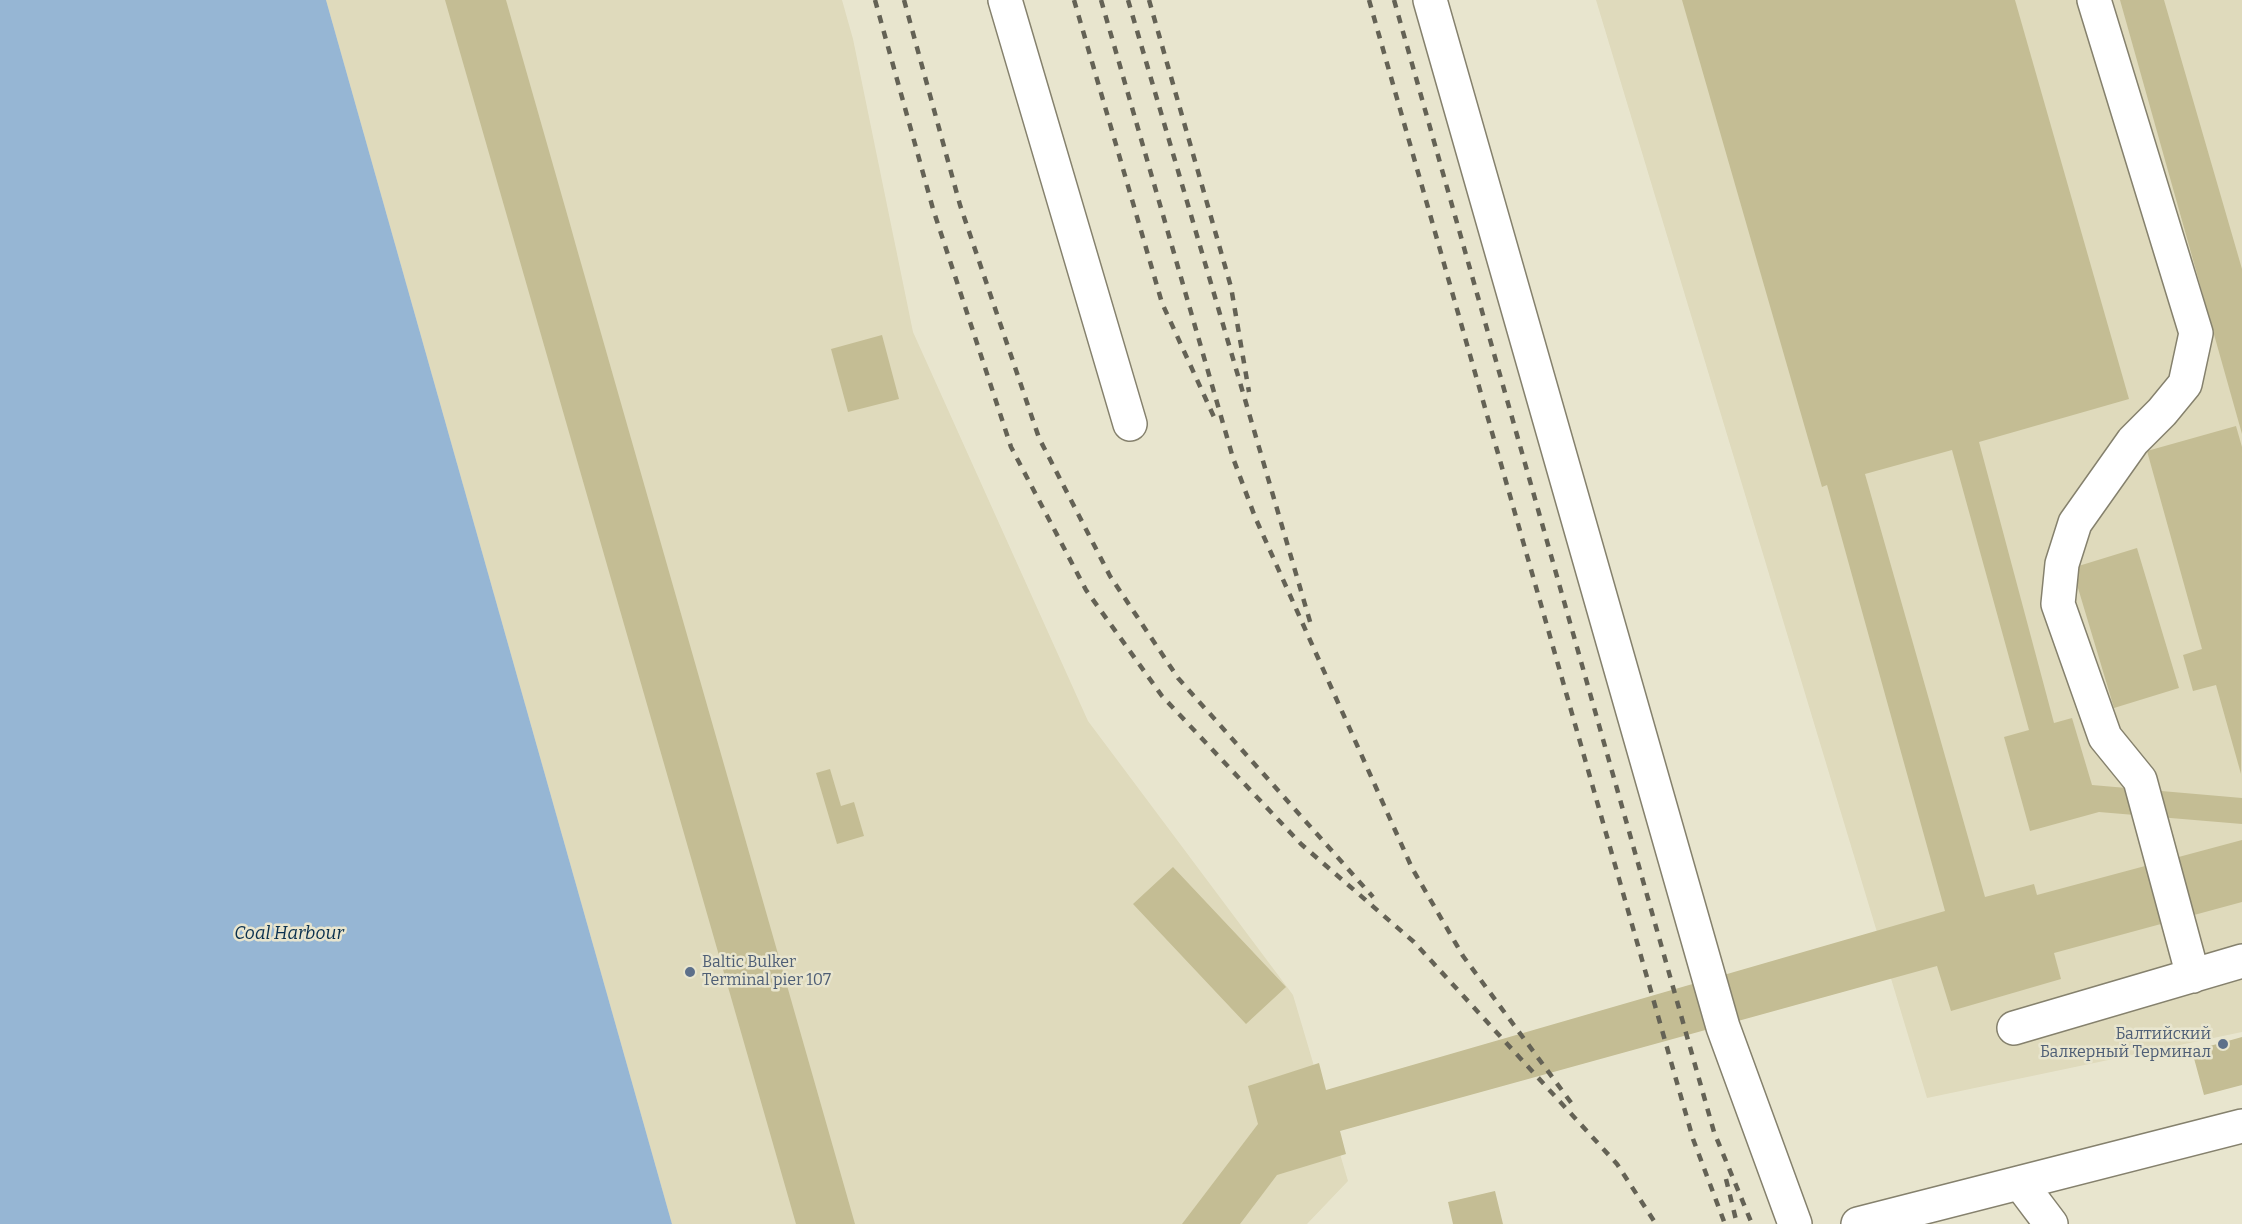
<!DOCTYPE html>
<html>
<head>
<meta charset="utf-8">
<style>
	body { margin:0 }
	canvas { display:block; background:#e8e5ce }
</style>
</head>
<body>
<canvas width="2242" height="1224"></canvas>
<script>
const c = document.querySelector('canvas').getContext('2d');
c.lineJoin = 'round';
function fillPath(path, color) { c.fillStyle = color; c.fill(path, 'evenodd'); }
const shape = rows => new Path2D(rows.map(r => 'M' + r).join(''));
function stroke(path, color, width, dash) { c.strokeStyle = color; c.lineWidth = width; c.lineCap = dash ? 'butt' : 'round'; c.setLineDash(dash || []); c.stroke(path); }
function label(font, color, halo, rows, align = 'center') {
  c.font = font + ' Bitter,serif'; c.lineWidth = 5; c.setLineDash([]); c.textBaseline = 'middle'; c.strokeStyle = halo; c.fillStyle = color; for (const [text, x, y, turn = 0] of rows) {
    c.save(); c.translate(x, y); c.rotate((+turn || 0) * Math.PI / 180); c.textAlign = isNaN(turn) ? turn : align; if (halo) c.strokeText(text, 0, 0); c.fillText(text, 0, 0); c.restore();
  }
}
fillPath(shape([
	[326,0,842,0,853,39,913,332,1088,721,1293,995,1348,1181,1307,1224,672,1224],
	[1596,0,2242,0,2242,1032,1927,1098]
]), '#dfdabc');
fillPath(shape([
	[0,0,326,0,672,1224,0,1224]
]), '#96b6d4');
fillPath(shape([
	[445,0,506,0,855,1224,796,1224],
	[1682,0,2015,0,2129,399,1979,442,2054,723,2072,718,2092,785,2242,798,2242,824,2099,812,2030,831,2004,737,2029,730,1952,450,1865,474,1985,897,2034,884,2037,895,2242,840,2242,902,2054,953,2061,979,1951,1011,1937,966,1340,1131,1346,1154,1277,1175,1240,1224,1182,1224,1258,1124,1248,1086,1319,1063,1326,1090,1945,911,1827,485,1822,487],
	[2120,0,2164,0,2242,269,2242,434],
	[882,335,899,399,848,412,831,349],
	[2236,426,2242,447,2241,774,2216,685,2193,691,2183,655,2202,649,2147,451],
	[2137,548,2179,688,2114,708,2072,568],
	[830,769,841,806,854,802,864,836,837,844,816,773],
	[1173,867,1286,987,1246,1024,1133,904],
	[2242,1037,2242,1085,2204,1095,2192,1051],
	[1495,1191,1503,1224,1453,1224,1448,1202]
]), '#c4bd94');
const minor = shape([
	[1005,0,1130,424],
	[1430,0,1723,1027,1795,1224],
	[2094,0,2196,333,2185,384,2162,412,2133,441,2075,523,2062,564,2058,604,2105,737,2140,780,2193,976],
	[2014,1028,2242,961],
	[2020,1183,2051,1224],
	[1858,1224,2242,1126]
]);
stroke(minor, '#85816d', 36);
stroke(minor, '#fff', 33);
stroke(shape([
	[875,0,933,209,1011,447,1086,590,1162,696,1301,844,1414,942,1617,1164,1656,1224],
	[904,0,960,205,1039,438,1110,576,1178,678,1373,897],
	[1074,0,1162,303,1214,417],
	[1101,0,1233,458,1255,517,1412,868,1463,956,1575,1108],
	[1128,0,1311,625],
	[1149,0,1231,287,1249,392],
	[1369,0,1693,1139,1725,1224],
	[1394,0,1714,1132,1752,1224],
	[1726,1179,1737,1224]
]), '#646255', 4.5, [8, 8]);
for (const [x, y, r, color] of [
	[690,972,6,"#5c6f8a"],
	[2223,1044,6,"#5c6f8a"]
]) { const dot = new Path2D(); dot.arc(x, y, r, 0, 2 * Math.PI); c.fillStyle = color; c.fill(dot); stroke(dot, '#e8e5ce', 2); }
label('16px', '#4e5e75', '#e8e5ce', [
	["Baltic Bulker",702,963],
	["Terminal pier 107",702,981],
	["Балтийский",2211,1035,"right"],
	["Балкерный Терминал",2211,1053,"right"]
], 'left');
label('italic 18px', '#082f4d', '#e8e5ce', [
	["Coal Harbour",289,934]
]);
</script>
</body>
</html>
